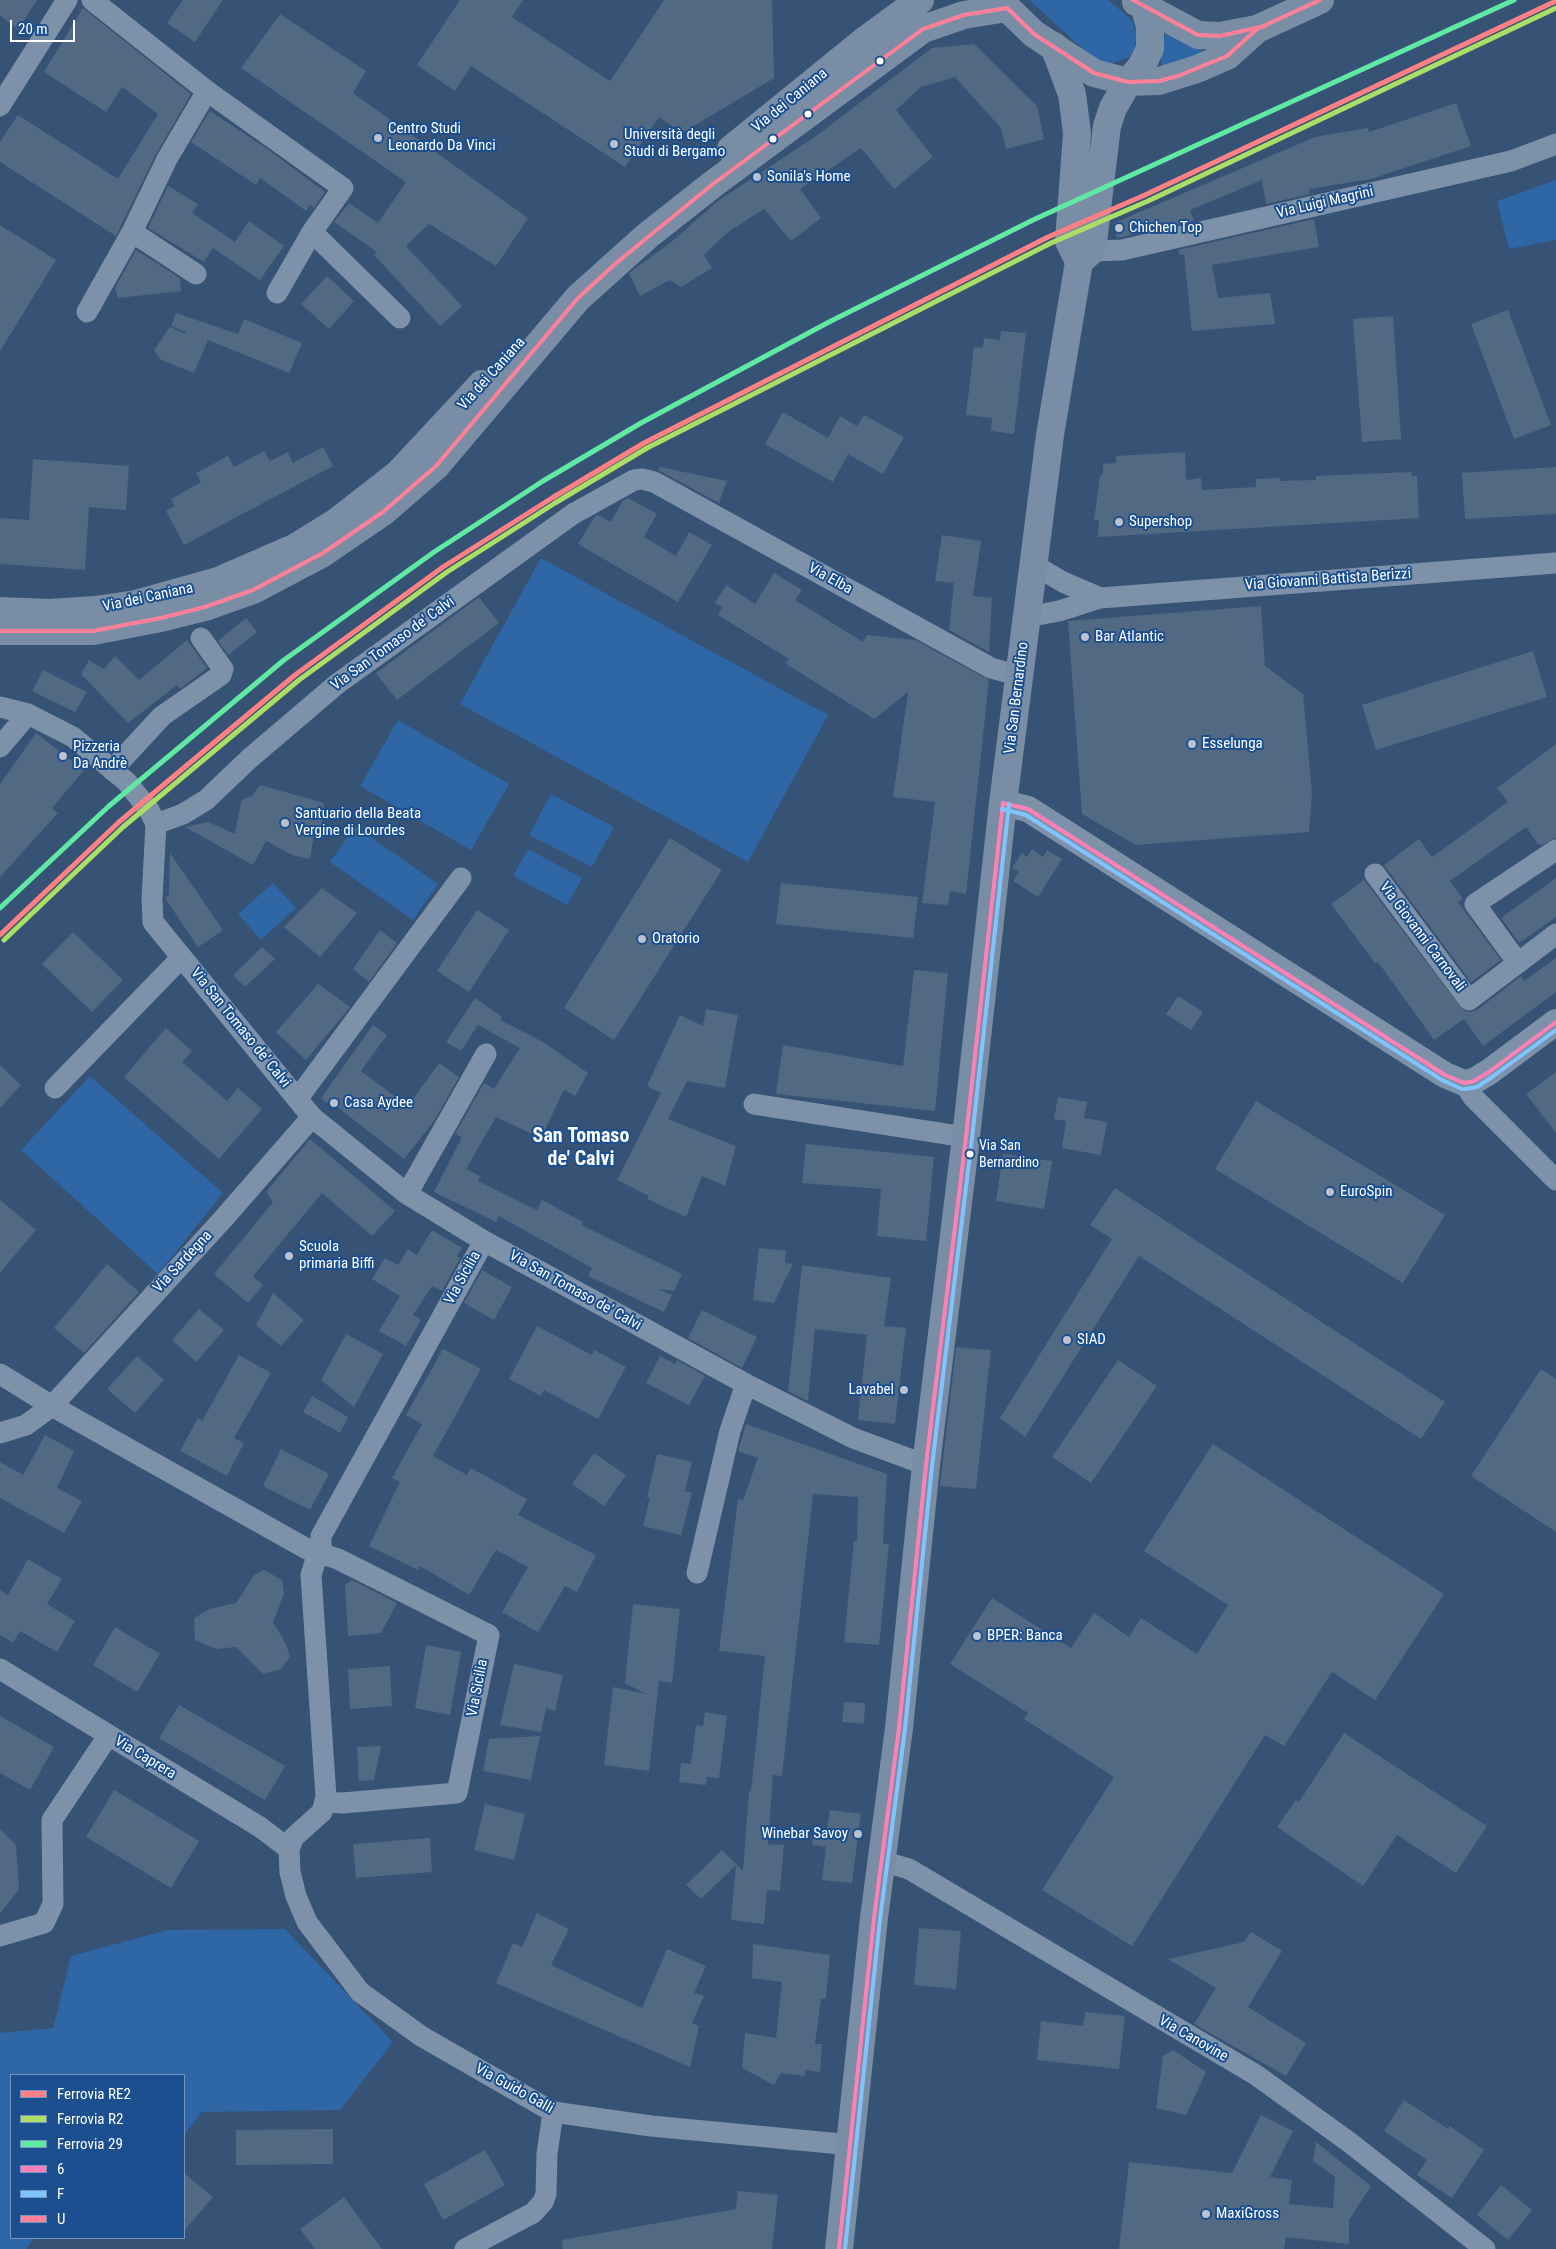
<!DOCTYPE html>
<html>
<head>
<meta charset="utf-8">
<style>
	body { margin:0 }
	#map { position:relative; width:1556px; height:2249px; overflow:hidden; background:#365274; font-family:"Roboto Condensed",sans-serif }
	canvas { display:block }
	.legend { position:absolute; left:10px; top:2074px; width:175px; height:165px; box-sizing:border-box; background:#1b4f8f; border:1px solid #7695bc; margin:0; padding:6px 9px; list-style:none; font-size:15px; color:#fff }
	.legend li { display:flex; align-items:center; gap:10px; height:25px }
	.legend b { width:25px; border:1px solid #7695bc }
	.scale { position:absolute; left:10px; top:20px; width:65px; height:22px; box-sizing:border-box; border:2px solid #fff; border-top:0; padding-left:6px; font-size:15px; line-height:18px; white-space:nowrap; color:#fff; -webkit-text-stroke:4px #1b4f8f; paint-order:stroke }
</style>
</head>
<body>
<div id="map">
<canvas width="1556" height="2249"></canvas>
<ul class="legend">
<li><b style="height:6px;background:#ff8084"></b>Ferrovia RE2</li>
<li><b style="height:6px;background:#aade64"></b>Ferrovia R2</li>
<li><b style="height:6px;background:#60e9a3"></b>Ferrovia 29</li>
<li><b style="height:6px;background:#ff80b7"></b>6</li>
<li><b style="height:6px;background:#80c4ff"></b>F</li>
<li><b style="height:6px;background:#ff8098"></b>U</li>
</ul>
<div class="scale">20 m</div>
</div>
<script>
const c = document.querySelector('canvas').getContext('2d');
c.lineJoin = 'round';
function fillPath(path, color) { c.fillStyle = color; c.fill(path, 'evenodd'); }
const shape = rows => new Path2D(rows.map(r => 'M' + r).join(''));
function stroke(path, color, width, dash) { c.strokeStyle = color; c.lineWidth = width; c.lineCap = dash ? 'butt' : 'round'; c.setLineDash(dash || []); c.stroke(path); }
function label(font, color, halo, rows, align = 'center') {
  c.font = font + ' "Roboto Condensed",sans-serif'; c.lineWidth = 4; c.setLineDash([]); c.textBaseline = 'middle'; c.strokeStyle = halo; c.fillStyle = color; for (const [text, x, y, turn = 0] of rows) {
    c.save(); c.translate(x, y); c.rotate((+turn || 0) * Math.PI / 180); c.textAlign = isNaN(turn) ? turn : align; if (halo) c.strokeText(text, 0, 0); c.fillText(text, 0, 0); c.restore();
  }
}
fillPath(shape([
	[1029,0,1108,0,1132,20,1136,32,1135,50,1130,57,1110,64,1092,57],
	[1165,32,1202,50,1202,53,1165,67,1162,65,1161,61],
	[1556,180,1556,240,1509,249,1497,201],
	[541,558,828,715,748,862,460,704],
	[398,720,509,784,471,850,360,786],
	[551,794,614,827,592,867,529,835],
	[355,826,438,884,413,920,330,862],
	[528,849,582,878,567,905,513,876],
	[273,883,296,908,261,940,238,914],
	[90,1076,223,1193,158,1274,21,1150],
	[285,1929,393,2042,340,2110,202,2112,184,2135,184,2075,11,2075,11,2238,34,2238,26,2249,0,2249,0,2033,53,2028,71,1956,168,1930]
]), '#2f66a5');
fillPath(shape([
	[0,0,37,0,18,30,0,15],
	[183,0,223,0,195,42,167,23],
	[460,0,523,0,512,17,610,81,664,0,772,0,774,78,682,133,659,117,625,167,471,66,455,91,417,65],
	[83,8,191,94,156,154,116,236,0,162,0,142,18,115,118,179,158,114,122,87,106,112,44,72],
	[280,14,366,71,353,93,528,218,496,266,429,224,406,246,462,306,440,326,374,255,377,252,334,222,349,203,378,223,406,182,241,68],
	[974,44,1037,106,1044,139,1006,149,1001,128,955,77,921,87,896,110,933,157,894,189,861,148,800,189,821,218,791,241,764,209,728,232,704,255,712,268,681,287,670,280,640,296,629,273,670,243,718,201,816,136,932,48],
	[1456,103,1471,146,1371,179,1309,189,1310,194,1266,204,1262,180,1190,210,1194,221,1117,238,1114,223,1315,137,1368,128,1369,132],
	[210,111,269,150,325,192,314,208,310,205,306,211,260,178,256,185,191,142],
	[168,186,198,204,192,213,235,242,249,221,284,246,260,280,213,248,204,262,148,228],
	[1314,219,1319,247,1212,265,1218,298,1270,293,1275,324,1192,331,1184,254,1180,255,1178,250],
	[0,225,56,260,0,351],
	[136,250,180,278,181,291,118,298,115,288],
	[327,276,354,301,329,329,301,304],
	[1508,310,1551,425,1514,439,1471,324],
	[176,313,238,334,244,319,302,343,289,373,208,340,194,373,161,360,154,350,170,327,185,334,186,332,171,326],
	[1393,316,1401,439,1362,442,1353,319],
	[1001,331,1026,333,1014,434,991,431,992,418,966,415,974,347,983,348,984,338,1000,340],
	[783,412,828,438,840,416,857,426,864,415,904,437,883,474,848,454,833,482,765,444],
	[323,447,333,466,184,545,166,511,175,506,171,499,201,482,196,473,228,456,234,467,264,451,270,461,288,452,293,463],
	[1185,452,1186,480,1201,478,1202,490,1256,487,1256,479,1280,478,1280,481,1316,480,1316,476,1411,472,1412,476,1417,476,1419,518,1098,537,1099,520,1094,520,1100,476,1103,474,1103,464,1116,463,1116,456],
	[33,459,129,466,126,510,89,507,85,570,0,564,0,518,29,520],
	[660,467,727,481,719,503,658,470],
	[1556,467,1556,514,1465,519,1462,473],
	[628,498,657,514,644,537,676,556,689,532,712,545,678,602,578,544,595,516,598,515,611,522,623,500],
	[942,535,981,541,973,596,992,598,989,652,949,630,954,583,935,581],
	[774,573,802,590,795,600,863,642,867,635,915,640,989,680,966,894,950,891,948,905,922,903,935,802,893,797,908,692,874,719,786,664,789,659,718,615,723,607,715,603,726,585,755,604],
	[479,597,499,623,397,700,376,673],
	[1261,606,1265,666,1303,694,1312,793,1309,832,1136,845,1082,814,1068,621],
	[246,618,257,632,228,655,218,641],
	[187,640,207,668,180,689,177,685,128,723,81,674,89,660,104,669,115,656,139,680],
	[1533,651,1547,697,1376,750,1362,705],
	[43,670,87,692,75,712,32,691],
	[36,733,84,770,52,808,58,813,0,877,0,784],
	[1556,744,1556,838,1542,845,1538,844,1526,827,1450,881,1463,899,1458,902,1501,960,1471,982,1384,865,1419,839,1432,857,1508,802,1497,788],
	[260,785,324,803,322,824,314,834,310,859,292,855,266,841,253,865,185,827,208,822,235,834,241,802,243,799,252,796],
	[670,838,722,870,614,1040,564,1008],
	[1032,849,1043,857,1047,850,1062,859,1038,897,1013,881,1019,872,1012,868,1022,853,1027,857],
	[170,853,223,930,198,947,165,898,169,895],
	[1556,878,1556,917,1519,943,1501,918],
	[1364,880,1464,1011,1470,1012,1477,1010,1521,976,1524,981,1556,958,1556,992,1483,1046,1464,1019,1434,1040,1378,962,1375,963,1331,904],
	[781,883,918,897,913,938,776,924],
	[322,888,357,913,320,957,284,927],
	[477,910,509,930,469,992,437,971],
	[380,930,397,943,369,982,353,969],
	[73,932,123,980,92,1012,42,964],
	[262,947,275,959,245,987,233,975],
	[914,970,948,973,935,1111,776,1094,783,1045,903,1066],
	[318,984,350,1007,306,1060,276,1032],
	[1178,996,1203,1012,1191,1030,1166,1014],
	[475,998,502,1017,500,1020,543,1042,588,1073,575,1096,564,1090,541,1138,496,1117,466,1169,480,1176,478,1181,537,1210,542,1200,583,1222,581,1225,682,1274,674,1291,659,1289,672,1295,664,1312,588,1276,592,1268,499,1216,496,1222,434,1192,462,1137,455,1134,484,1083,494,1089,520,1048,478,1025,461,1051,446,1042],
	[706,1009,738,1015,725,1088,687,1081,668,1119,736,1146,725,1186,702,1176,686,1217,647,1199,649,1196,617,1180,661,1093,647,1086,680,1015,703,1026],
	[373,1025,387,1035,361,1071,408,1106,439,1063,459,1077,434,1121,404,1159,336,1106,334,1108,321,1098],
	[166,1028,192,1051,182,1062,227,1101,238,1088,262,1109,219,1159,124,1077],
	[0,1065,21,1085,0,1108],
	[1556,1072,1556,1133,1526,1094],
	[1058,1097,1087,1102,1084,1118,1107,1122,1101,1155,1062,1148,1066,1121,1054,1119],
	[1256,1101,1445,1215,1403,1283,1215,1169],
	[310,1139,395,1211,372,1236,322,1193,253,1276,263,1285,248,1303,214,1274,273,1202,266,1192],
	[806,1144,934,1157,926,1241,877,1236,881,1189,802,1183],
	[1003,1154,1052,1161,1044,1209,996,1201],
	[1115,1188,1445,1402,1421,1439,1139,1256,1025,1437,1000,1418,1112,1239,1090,1225],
	[0,1200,36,1230,0,1273],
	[432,1230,462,1248,457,1256,460,1258,442,1291,432,1286,413,1315,421,1320,406,1346,379,1331,400,1296,372,1279,385,1258,398,1265,408,1249,417,1255],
	[759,1248,786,1251,785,1263,793,1264,774,1303,753,1300],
	[107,1264,139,1292,84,1353,54,1328],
	[802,1265,891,1278,884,1326,906,1328,895,1424,858,1420,867,1335,815,1329,808,1401,788,1391],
	[482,1270,512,1287,494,1320,464,1303],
	[273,1293,304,1320,281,1346,256,1325],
	[199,1309,224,1330,196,1362,172,1340],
	[702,1310,757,1337,742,1368,688,1338],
	[537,1326,592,1355,594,1350,626,1367,598,1419,544,1390,541,1396,509,1379],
	[346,1334,383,1354,354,1407,321,1380],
	[956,1347,991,1350,976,1489,940,1486],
	[443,1349,481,1369,433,1456,467,1475,471,1468,527,1499,518,1515,596,1555,577,1592,565,1586,538,1632,502,1612,528,1567,496,1550,469,1595,420,1566,418,1570,369,1546,400,1482,392,1478,422,1424,406,1415],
	[239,1355,271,1373,234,1438,244,1443,227,1476,180,1451,198,1418,202,1421],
	[137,1356,164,1380,135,1413,107,1389],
	[660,1356,675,1364,677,1360,705,1376,689,1405,646,1383],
	[1118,1360,1157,1386,1091,1483,1052,1457],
	[1541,1369,1556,1379,1556,1532,1471,1476],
	[312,1396,348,1417,340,1433,303,1412],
	[746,1424,887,1474,883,1544,889,1544,879,1645,844,1642,854,1541,857,1541,858,1497,813,1494,782,1776,773,1775,768,1844,784,1845,780,1891,767,1890,764,1924,731,1920,736,1865,701,1899,686,1885,722,1850,743,1871,749,1791,751,1791,765,1656,719,1651,738,1499,743,1500,758,1458,738,1451],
	[45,1435,74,1451,57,1488,82,1501,64,1533,0,1498,0,1462,23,1475],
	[1213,1444,1444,1594,1375,1700,1332,1672,1284,1746,1265,1735,1132,1946,1042,1890,1114,1777,1024,1719,1028,1713,950,1664,992,1598,1071,1648,1094,1613,1129,1637,1141,1618,1197,1654,1228,1605,1144,1551],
	[281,1449,329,1474,310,1510,263,1486],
	[594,1453,626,1475,604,1506,572,1484],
	[657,1454,692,1462,685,1491,692,1493,681,1535,643,1526,650,1498,647,1498],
	[28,1559,62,1579,47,1604,75,1621,57,1652,20,1631,13,1643,0,1635,0,1590,8,1595],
	[264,1570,282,1580,284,1594,273,1622,286,1644,290,1657,281,1669,263,1674,236,1647,216,1649,195,1640,194,1618,210,1609,236,1603,254,1575],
	[352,1580,397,1603,381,1633,348,1636,345,1585],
	[633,1604,680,1609,672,1683,659,1681,649,1771,604,1765,613,1687,646,1694,625,1683],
	[115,1627,160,1654,137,1692,93,1665],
	[426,1645,461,1652,450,1715,415,1708],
	[514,1664,563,1675,555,1711,546,1708,541,1732,500,1725],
	[390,1666,392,1706,350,1709,348,1669],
	[844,1702,865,1703,864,1724,842,1722],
	[179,1705,285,1766,265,1800,159,1738],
	[705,1712,727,1716,719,1778,707,1777,706,1785,679,1782,681,1763,691,1764,696,1725,703,1726],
	[0,1716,54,1747,30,1790,0,1773],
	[1344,1733,1487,1826,1456,1873,1397,1835,1363,1886,1277,1827,1296,1800,1299,1802],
	[540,1736,531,1780,483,1771,489,1739],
	[381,1746,374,1780,359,1781,357,1747],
	[114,1790,199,1841,171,1888,86,1837],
	[485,1804,525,1814,514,1860,474,1850],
	[830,1810,861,1814,852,1883,822,1880,826,1847,812,1845,814,1828,827,1830],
	[0,1829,16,1845,19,1889,0,1914],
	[430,1838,432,1872,356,1878,353,1844],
	[537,1913,569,1929,551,1965,642,2008,667,1949,706,1966,694,1993,704,1996,692,2023,699,2026,690,2067,496,1983,513,1943,522,1947],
	[919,1928,961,1931,956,1989,914,1985],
	[1251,1932,1282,1951,1248,2007,1306,2043,1286,2076,1194,2024,1216,1988,1168,1959,1244,1942],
	[753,1944,830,1955,826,1998,821,1999,815,2044,822,2044,820,2072,805,2070,805,2076,781,2073,774,2085,742,2068,745,2033,776,2038,782,1982,752,1978],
	[1085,2012,1125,2016,1119,2069,1037,2060,1041,2021,1083,2026],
	[1173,2050,1206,2072,1186,2115,1156,2108,1163,2056],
	[1404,2100,1448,2129,1450,2126,1484,2150,1452,2198,1417,2175,1427,2160,1384,2131],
	[1261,2115,1293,2131,1270,2177,1292,2180,1289,2204,1333,2208,1335,2177,1313,2161,1316,2142,1371,2186,1349,2220,1349,2244,1286,2237,1284,2249,1119,2249,1129,2162,1232,2173],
	[333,2129,333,2164,236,2165,236,2130],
	[485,2150,505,2185,443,2220,424,2184],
	[184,2173,213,2197,184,2231],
	[1501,2185,1532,2210,1508,2240,1477,2215],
	[738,2191,778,2195,772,2249,563,2249,562,2240,736,2209],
	[344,2197,382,2249,315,2249,300,2229]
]), '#526984');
stroke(shape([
	[92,0,207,91,343,188,312,232,277,293],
	[0,106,67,0],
	[312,232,400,318],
	[1091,251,1122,250,1511,161,1556,144],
	[196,274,132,232,167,159,207,91],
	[87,312,132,232],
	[1034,565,1063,582,1100,598],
	[1027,617,1059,611,1100,598,1556,563],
	[0,707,28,714,73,737,127,782,149,810,156,824,152,899,153,922,312,1117,407,1194,484,1241,746,1384,853,1438,926,1465],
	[0,747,28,714],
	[112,770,162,716,221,675,223,669,201,638],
	[156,824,183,814,206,800,249,759,337,684,573,514,634,480,642,479,654,482,991,668,1020,676],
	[1375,874,1469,1000,1556,934],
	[1518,963,1475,904,1556,850],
	[1464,1083,1473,1097,1556,1180],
	[55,1088,182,957],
	[298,1098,461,878],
	[754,1104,966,1137],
	[407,1194,486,1054],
	[484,1241,321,1536,321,1555,315,1562,311,1575,326,1797,322,1812,294,1837,289,1849,290,1872,296,1896,307,1922,360,1992,421,2036,553,2112,651,2126,852,2145],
	[0,1374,52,1406,224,1218,312,1117],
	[0,1433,26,1425,52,1406,307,1549,338,1559,489,1635,457,1793,343,1803,325,1802],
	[697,1573,730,1431,746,1384],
	[0,1669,260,1827,289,1849],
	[882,1861,909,1869,1256,2075,1349,2142,1485,2249],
	[0,1936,44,1923,53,1904,52,1820,108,1736],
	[465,2249,533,2213,543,2202,546,2194,547,2154,553,2112]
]), '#7d92a8', 21);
stroke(shape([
	[1003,803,1028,809,1445,1075,1464,1083,1474,1081,1489,1072,1556,1022]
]), '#7d92a8', 26);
stroke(shape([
	[1002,0,1007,8,1034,34,1094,73,1128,82,1159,81,1197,69,1227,56,1257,29],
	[1136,2,1198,35,1220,36,1257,29,1320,0],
	[731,149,864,41,920,0],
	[1079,262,1091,251,1093,242,1107,126,1113,108,1128,82,1141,67,1150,49,1150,27,1145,8],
	[0,611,49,613,95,610,136,604,218,581,296,547,335,523,398,474,482,384],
	[0,631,93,631,161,618,205,607,253,590,323,553,383,512,436,466,578,298,647,236,713,184,923,29,964,15,1007,8],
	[839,2249,874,1918,899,1728,926,1465,966,1137,1003,803,1050,435,1079,262,1069,241,1077,133,1072,94,1054,46]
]), '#798da4', 28);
stroke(shape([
	[1003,803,1028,809,1445,1075,1464,1083],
	[1464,1083,1474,1081,1489,1072,1556,1022],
	[839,2249,874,1918,899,1728,926,1465,966,1137,1003,803]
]), '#ff80b7', 4);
stroke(shape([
	[1002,809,1026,815,1442,1080,1462,1089],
	[1465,1089,1477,1087,1492,1077,1556,1030],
	[845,2249,880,1919,905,1729,932,1466,972,1138,1009,804]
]), '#80c4ff', 4);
stroke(shape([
	[1133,0,1198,35,1220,36,1265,26],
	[0,631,93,631,161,618,205,607,253,590,323,553,383,512,436,466,578,298,615,264,713,184,923,29,964,15,1007,8,1034,34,1094,73,1128,82,1159,81,1178,76,1227,56,1257,29,1320,0]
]), '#ff8098', 4);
stroke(shape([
	[0,935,119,822,295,675,443,567,552,498,644,443,1048,237,1145,195,1556,1]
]), '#ff8084', 5);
stroke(shape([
	[4,940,123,827,299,680,447,572,555,503,647,448,1051,243,1148,201,1556,8]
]), '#aade64', 5);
stroke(shape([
	[0,908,109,806,284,660,434,552,543,481,641,423,829,322,1033,220,1514,0]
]), '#60e9a3', 5);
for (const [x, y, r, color] of [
	[880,61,4.5,"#fff"],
	[808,114,4.5,"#fff"],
	[378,138,5,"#b9c2ce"],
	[773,139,4.5,"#fff"],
	[614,144,5,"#b9c2ce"],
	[757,177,5,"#b9c2ce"],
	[1119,228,5,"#b9c2ce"],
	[1119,522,5,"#b9c2ce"],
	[1085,637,5,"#b9c2ce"],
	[1192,744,5,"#b9c2ce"],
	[63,756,5,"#b9c2ce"],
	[285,823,5,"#b9c2ce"],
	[642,939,5,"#b9c2ce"],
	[334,1103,5,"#b9c2ce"],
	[970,1154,4.5,"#fff"],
	[1330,1192,5,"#b9c2ce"],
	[289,1256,5,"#b9c2ce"],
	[1067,1340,5,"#b9c2ce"],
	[904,1390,5,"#b9c2ce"],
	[977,1636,5,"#b9c2ce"],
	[858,1834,5,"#b9c2ce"],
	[1206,2214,5,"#b9c2ce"]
]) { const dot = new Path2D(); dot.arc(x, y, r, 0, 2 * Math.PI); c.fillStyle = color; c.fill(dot); stroke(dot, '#1b4f8f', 2); }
label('14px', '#fff', '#1b4f8f', [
	["Via San",979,1146],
	["Bernardino",979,1163]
], 'left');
label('15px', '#fff', '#1b4f8f', [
	["Via dei Caniana",790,101,-39],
	["Via Luigi Magrini",1325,203,-13],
	["Via dei Caniana",492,374,-48],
	["Via Elba",830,579,29],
	["Via Giovanni Battista Berizzi",1328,580,-4],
	["Via dei Caniana",148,598,-12],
	["Via San Tomaso de' Calvi",393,644,-36],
	["Via San Bernardino",1017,698,-83],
	["Via Giovanni Carnovali",1422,937,53],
	["Via San Tomaso de' Calvi",240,1028,51],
	["Via Sardegna",183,1262,-47],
	["Via Sicilia",463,1278,-61],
	["Via San Tomaso de' Calvi",575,1291,29],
	["Via Sicilia",478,1688,-79],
	["Via Caprera",145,1758,31],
	["Via Canovine",1193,2039,30],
	["Via Guido Galli",514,2089,29]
]);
label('15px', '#fff', '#1b4f8f', [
	["Centro Studi",388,129],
	["Leonardo Da Vinci",388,146],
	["Università degli",624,135],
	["Studi di Bergamo",624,152],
	["Sonila's Home",767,177],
	["Chichen Top",1129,228],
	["Supershop",1129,522],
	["Bar Atlantic",1095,637],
	["Esselunga",1202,744],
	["Pizzeria",73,747],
	["Da Andrè",73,764],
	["Santuario della Beata",295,814],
	["Vergine di Lourdes",295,831],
	["Oratorio",652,939],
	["Casa Aydee",344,1103],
	["EuroSpin",1340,1192],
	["Scuola",299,1247],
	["primaria Biffi",299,1264],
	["SIAD",1077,1340],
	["Lavabel",894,1390,"right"],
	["BPER: Banca",987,1636],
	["Winebar Savoy",848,1834,"right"],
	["MaxiGross",1216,2214]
], 'left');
label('bold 20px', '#fff', '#1b4f8f', [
	["San Tomaso",581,1137],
	["de' Calvi",581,1160]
]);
</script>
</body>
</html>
